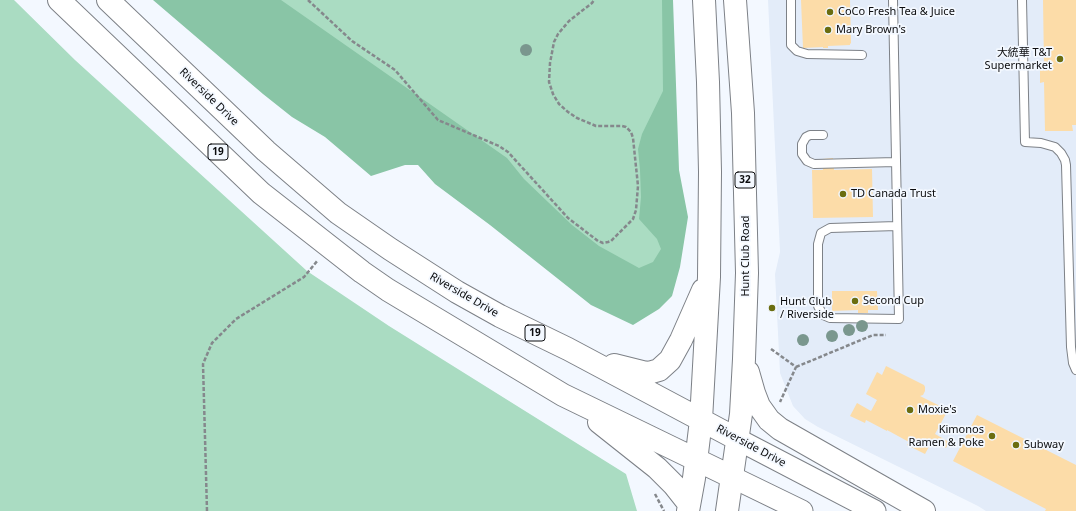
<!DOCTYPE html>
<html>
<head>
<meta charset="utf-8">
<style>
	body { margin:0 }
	canvas { display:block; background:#f3f8ff }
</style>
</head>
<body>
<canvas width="1076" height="511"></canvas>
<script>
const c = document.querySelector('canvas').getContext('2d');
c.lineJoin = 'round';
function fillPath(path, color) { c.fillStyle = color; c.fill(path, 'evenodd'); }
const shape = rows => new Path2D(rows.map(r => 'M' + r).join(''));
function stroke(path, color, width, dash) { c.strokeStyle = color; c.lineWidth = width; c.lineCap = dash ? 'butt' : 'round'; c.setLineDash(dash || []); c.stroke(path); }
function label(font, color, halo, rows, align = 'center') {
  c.font = font + ' "Noto Sans","Noto Sans SC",sans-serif'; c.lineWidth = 3.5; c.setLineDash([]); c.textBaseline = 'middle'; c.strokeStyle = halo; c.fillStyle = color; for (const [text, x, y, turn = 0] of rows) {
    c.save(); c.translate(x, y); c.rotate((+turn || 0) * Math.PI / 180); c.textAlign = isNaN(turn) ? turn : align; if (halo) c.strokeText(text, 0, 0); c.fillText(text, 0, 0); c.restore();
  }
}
fillPath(shape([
	[768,0,1076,0,1076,511,986,511,978,506,818,427,805,419,793,406,780,373,775,274,780,252]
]), '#e3ecf9');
fillPath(shape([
	[0,0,14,0,75,60,307,271,389,326,626,474,637,511,0,511],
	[212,0,664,0,671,242,642,308]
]), '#aadcc2');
fillPath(shape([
	[153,0,281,0,507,158,524,179,572,225,599,246,639,268,653,262,661,249,657,239,639,219,641,197,640,170,638,149,642,134,663,91,662,0,673,0,679,170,688,217,680,267,672,296,659,309,633,325,591,305,490,225,435,184,418,165,405,165,371,176,325,137,292,117,263,94]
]), '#89c5a6');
fillPath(shape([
	[801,0,850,0,851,43,850,44,850,45,828,46,828,48,823,48,823,47,803,48],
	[1043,0,1076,0,1076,125,1072,125,1073,131,1045,131,1044,82,1040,83,1040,66,1044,66],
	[833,158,834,170,872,169,873,217,813,218,812,170,823,170,822,159],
	[832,291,877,291,878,310,868,310,868,313,858,313,858,310,832,311],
	[886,366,924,385,925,387,925,391,923,395,920,396,948,410,935,434,949,442,946,448,932,441,925,454,907,445,909,442,887,430,887,431,866,420,865,423,850,416,857,403,871,411,877,400,866,394,877,372,882,375],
	[977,415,1076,465,1076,511,1045,511,1046,509,953,461]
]), '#fcdca8');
const service = shape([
	[791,0,791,45,797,51,807,54,862,55],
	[893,0,899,319,830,318,823,315,818,306,818,244,821,233,830,228,897,226],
	[1022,0,1025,142,1041,143,1055,147,1061,153,1065,160,1066,165,1071,347,1073,363,1076,370],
	[823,135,810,135,806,137,802,144,802,154,807,161,814,164,896,162]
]);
const secondary = shape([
	[737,439,875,511],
	[732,477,802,511]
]);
const primary = shape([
	[59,0,261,193,362,272,388,290,563,395,732,477],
	[108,0,266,151,338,213,390,249,457,292,500,316,568,349,737,439],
	[614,365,646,373,652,372,659,370,670,360,681,340,703,290],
	[748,372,754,393,759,406,769,420,780,429,924,511],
	[599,422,657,468,674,485,689,504],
	[688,511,694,478,701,420,709,277,710,172,708,82,704,0],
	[727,511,741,414,744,359,747,273,743,113,735,0]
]);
stroke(service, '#7d8187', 10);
stroke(secondary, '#7d8187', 23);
stroke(primary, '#7d8187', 24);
stroke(shape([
	[308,0,352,41,395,70,438,120,499,146,508,152,568,218,598,241,603,243,608,242,611,241,633,219,636,210,638,186,633,138,631,132,626,127,622,126,596,126,577,118,568,112,559,104,553,94,549,82,550,63,554,42,558,34,569,21,592,3,594,0],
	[771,349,796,367,780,402],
	[796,367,873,335,886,335],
	[655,494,664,511],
	[207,511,203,364,212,343,236,319,304,277,318,260]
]), '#85888c', 2.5, [4, 2]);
stroke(service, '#fff', 8);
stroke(secondary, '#fff', 21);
stroke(primary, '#fff', 22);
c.fillStyle = '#7a978e';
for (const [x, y] of [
	[526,50],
	[862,326],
	[849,330],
	[832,336],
	[803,340]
]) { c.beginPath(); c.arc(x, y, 6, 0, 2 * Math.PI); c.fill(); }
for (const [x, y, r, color] of [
	[830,12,4,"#6a6d10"],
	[828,30,4,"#6a6d10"],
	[1060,59,4,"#6a6d10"],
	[843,194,4,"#6a6d10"],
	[855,301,4,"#6a6d10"],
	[772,308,4,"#6a6d10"],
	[910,410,4,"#6a6d10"],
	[992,436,4,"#6a6d10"],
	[1016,445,4,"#6a6d10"]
]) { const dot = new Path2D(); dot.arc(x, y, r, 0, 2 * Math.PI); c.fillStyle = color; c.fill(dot); stroke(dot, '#f3f8ff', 1.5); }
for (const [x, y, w] of [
	[218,152,20],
	[745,180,20],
	[535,333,20]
]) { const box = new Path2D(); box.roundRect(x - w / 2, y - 8, w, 16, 3); c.fillStyle = '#f3f8ff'; c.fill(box); stroke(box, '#0b0c0e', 1); }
label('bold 10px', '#0b0c0e', null, [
	["19",218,152],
	["32",745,180],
	["19",535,333]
]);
label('11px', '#0b0c0e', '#f3f8ff', [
	["CoCo Fresh Tea & Juice",838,12],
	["Mary Brown's",836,30],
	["大統華 T&T",1052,53,"right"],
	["Supermarket",1052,66,"right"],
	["TD Canada Trust",851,194],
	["Second Cup",863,301],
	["Hunt Club",780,302],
	["/ Riverside",780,315],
	["Moxie's",918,410],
	["Kimonos",984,430,"right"],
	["Ramen & Poke",984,443,"right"],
	["Subway",1024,445]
], 'left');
label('11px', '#0b0c0e', '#f3f8ff', [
	["Riverside Drive",209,97,44],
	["Hunt Club Road",746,256,-90],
	["Riverside Drive",464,295,30],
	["Riverside Drive",751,446,28]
]);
</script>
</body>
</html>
